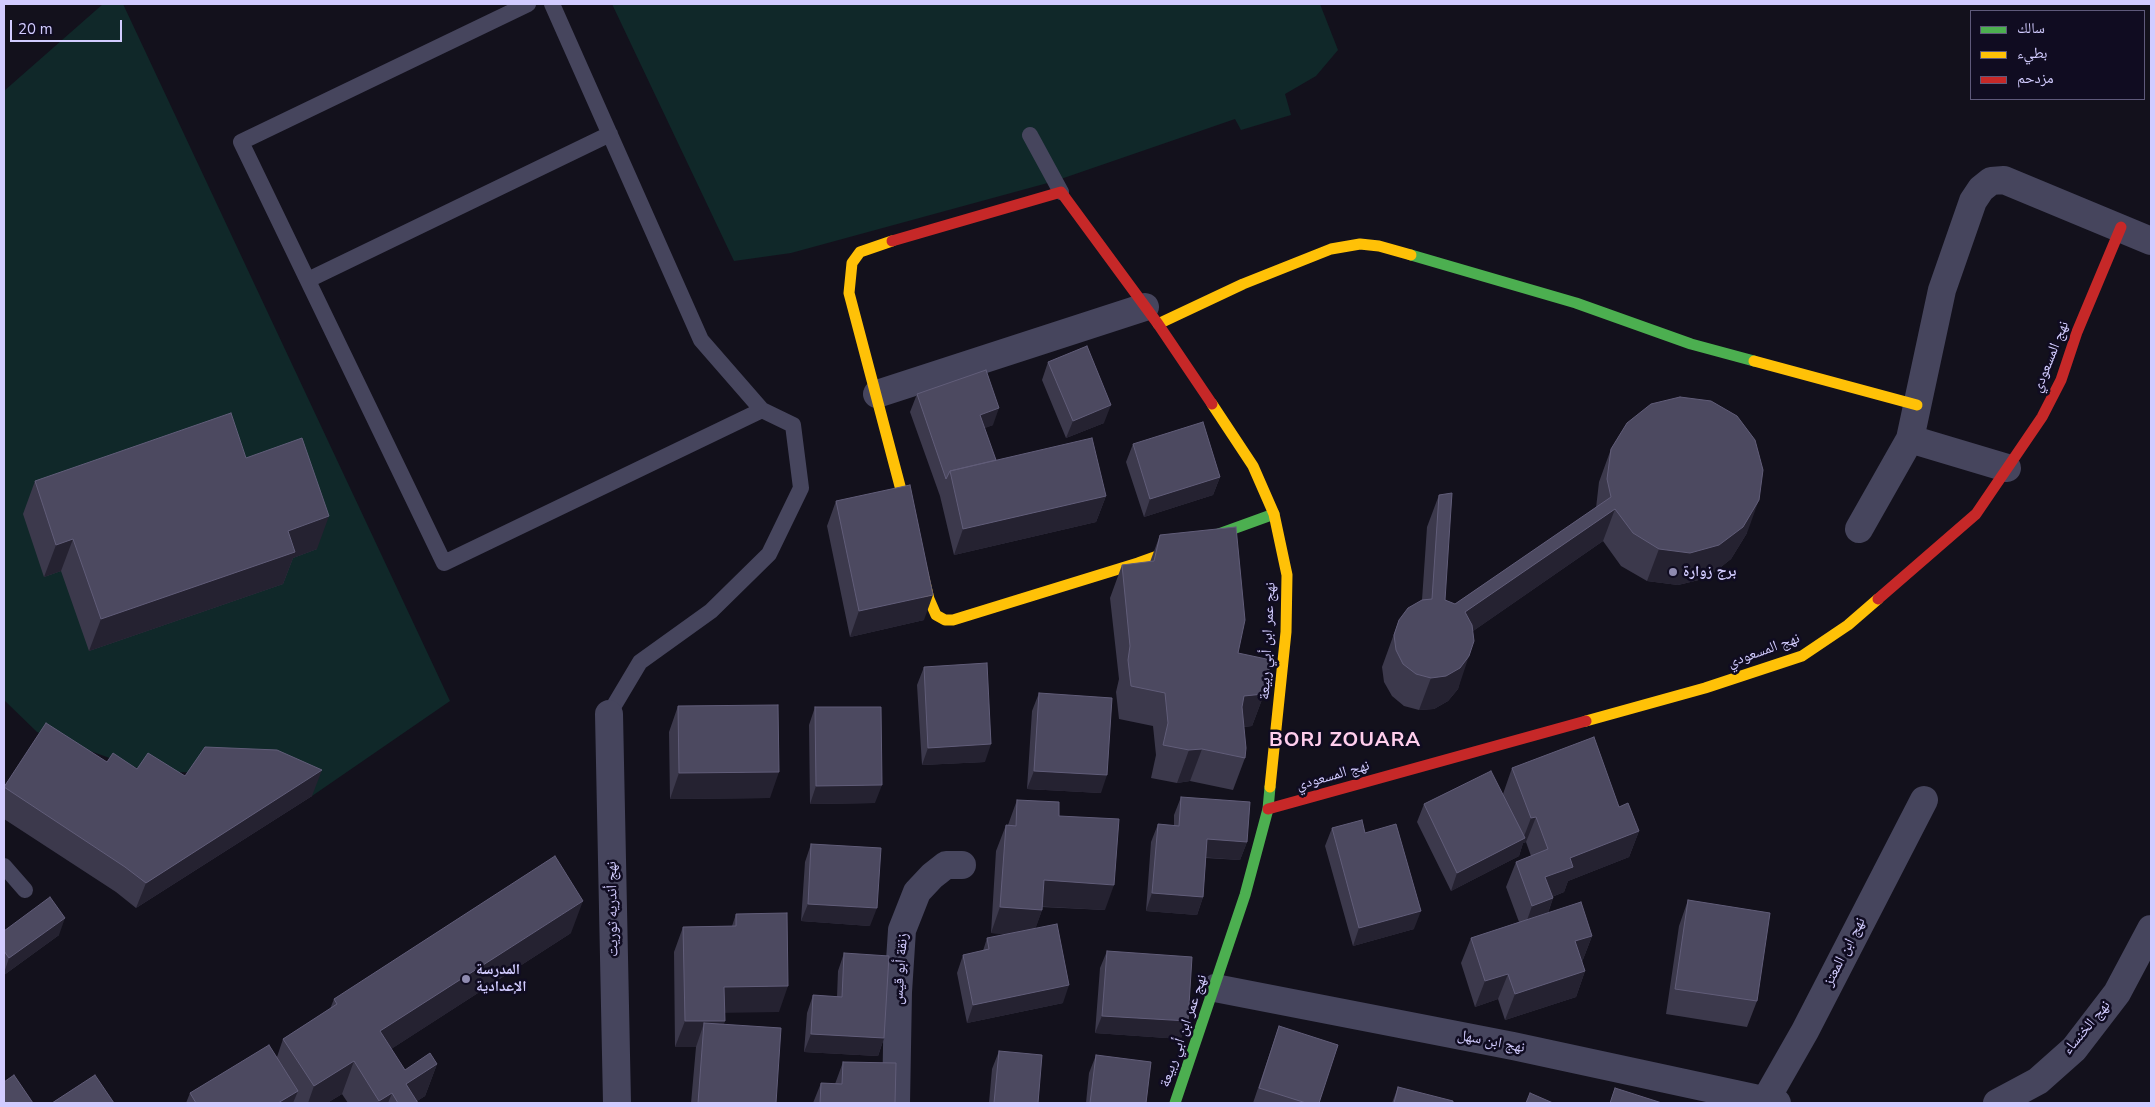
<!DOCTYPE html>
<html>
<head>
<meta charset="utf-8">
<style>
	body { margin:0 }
	#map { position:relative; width:2155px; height:1107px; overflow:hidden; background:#13111c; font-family:"Nunito Sans","Noto Naskh Arabic",sans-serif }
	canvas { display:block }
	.frame { position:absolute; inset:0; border:5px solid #d2ccff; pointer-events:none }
	.legend { position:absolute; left:1970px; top:10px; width:175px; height:90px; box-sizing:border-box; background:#100c21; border:1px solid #5e597a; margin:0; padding:6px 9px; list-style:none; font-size:15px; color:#d2ccff }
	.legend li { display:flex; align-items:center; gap:10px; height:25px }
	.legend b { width:25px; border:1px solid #5e597a }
	.scale { position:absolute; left:10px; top:20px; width:112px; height:22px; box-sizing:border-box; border:2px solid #d2ccff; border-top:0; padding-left:6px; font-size:15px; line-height:18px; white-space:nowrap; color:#d2ccff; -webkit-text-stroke:4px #100c21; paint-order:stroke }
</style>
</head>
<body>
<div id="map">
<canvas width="2155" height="1107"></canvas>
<div class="frame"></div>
<ul class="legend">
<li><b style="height:6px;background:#4caf50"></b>سالك</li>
<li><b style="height:6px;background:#ffc107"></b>بطيء</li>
<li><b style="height:6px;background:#c62828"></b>مزدحم</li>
</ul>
<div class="scale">20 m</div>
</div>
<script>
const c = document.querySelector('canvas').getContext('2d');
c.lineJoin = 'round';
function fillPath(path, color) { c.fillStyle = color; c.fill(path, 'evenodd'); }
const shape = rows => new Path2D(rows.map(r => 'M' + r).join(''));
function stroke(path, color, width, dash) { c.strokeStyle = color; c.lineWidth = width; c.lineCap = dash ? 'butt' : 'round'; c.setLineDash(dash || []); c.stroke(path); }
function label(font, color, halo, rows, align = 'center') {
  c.font = font + ' "Nunito Sans","Noto Naskh Arabic",sans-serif'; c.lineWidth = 5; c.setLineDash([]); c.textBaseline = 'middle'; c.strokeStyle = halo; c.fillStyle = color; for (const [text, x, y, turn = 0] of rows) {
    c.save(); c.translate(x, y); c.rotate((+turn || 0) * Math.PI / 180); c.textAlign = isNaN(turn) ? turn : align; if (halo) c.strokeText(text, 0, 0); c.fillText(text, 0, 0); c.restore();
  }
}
fillPath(shape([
	[103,4,123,4,450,701,312,796,268,775,146,771,37,732,4,700,4,91],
	[612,4,1320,4,1338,50,1316,76,1285,94,1291,115,1241,130,1235,119,1055,181,791,253,734,261]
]), '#102829');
stroke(shape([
	[528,4,241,142,444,563,762,410],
	[552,4,701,340,762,410,793,425,801,488,769,554,711,611,640,662,609,714],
	[1030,135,1061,192],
	[308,280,610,134],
	[4,866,25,890]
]), '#46455d', 16);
stroke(shape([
	[877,394,1145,307],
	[1910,439,2007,468],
	[1859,529,1910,439,1942,290,1973,201,1981,189,1991,181,2004,180,2151,241],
	[609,714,617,1103],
	[1215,988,1513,1046,1777,1103],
	[896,1103,898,992,902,930,917,892,932,876,946,865,962,865],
	[1764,1103,1805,1031,1924,800],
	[1997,1103,2038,1081,2074,1049,2117,993,2151,929]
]), '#46455d', 28);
stroke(shape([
	[1411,255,1576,303,1691,344,1754,361],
	[1205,539,1274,514],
	[1175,1103,1245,895,1268,809,1270,787]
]), '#4caf50', 11);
stroke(shape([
	[892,241,860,252,852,263,849,293,910,524],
	[1158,324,1243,284,1331,249,1360,244,1379,246,1411,255],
	[1754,361,1917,405],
	[1212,404,1253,466,1274,514,1287,575,1286,632,1270,787],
	[921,566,929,599,936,615,945,620,953,620,1138,563,1205,539],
	[1586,721,1705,688,1802,656,1848,625,1878,599]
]), '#ffc107', 11);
stroke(shape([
	[892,241,1061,192,1158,324,1212,404],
	[1878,599,1976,514,2042,417,2061,380,2077,332,2121,227],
	[1268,809,1586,721]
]), '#c62828', 11);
fillPath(shape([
	[1048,362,1104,423,1066,438,1042,380],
	[917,394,993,425,984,428,996,460,1106,496,1096,522,954,555,940,496,910,412],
	[1133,444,1220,477,1213,495,1144,517,1126,462],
	[1611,449,1747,533,1731,559,1707,578,1678,585,1647,581,1621,566,1603,541,1473,631,1458,689,1448,701,1434,709,1419,710,1404,706,1392,696,1384,682,1382,667,1399,620,1422,600,1427,527,1439,495,1445,600,1455,604,1596,508,1599,482],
	[246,458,317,549,293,558,283,584,89,651,61,571,44,577,23,514,35,481],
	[836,501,924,620,850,637,827,526],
	[1160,535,1238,653,1264,694,1252,726,1244,727,1245,758,1233,790,1190,781,1177,783,1151,778,1156,755,1153,726,1119,719,1116,692,1119,679,1110,598,1122,565,1150,562],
	[924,667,985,762,922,765,917,685],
	[1039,693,1101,793,1027,789,1032,711],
	[678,706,770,798,670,799,669,732],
	[815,707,875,803,810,804,809,725],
	[107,762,137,769,312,796,136,908,116,892,4,819,4,787],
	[1512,768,1619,807,1639,831,1629,857,1568,881,1564,892,1552,897,1553,898,1548,913,1592,936,1582,962,1585,971,1576,997,1505,1020,1498,999,1475,1007,1461,963,1471,938,1519,922,1506,887,1516,862,1531,856,1526,842,1523,843,1519,856,1451,891,1417,822,1424,804,1504,798,1503,794],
	[1181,797,1247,842,1240,860,1206,858,1203,897,1197,915,1146,911,1151,842,1158,824,1174,826,1174,815],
	[1017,800,1059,816,1105,910,1042,907,1042,910,1035,929,1063,1003,967,1023,957,973,963,955,983,951,987,938,1008,934,991,933,996,851,1006,825,1008,825],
	[1332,828,1414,929,1353,946,1325,846],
	[811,844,870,926,801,921,805,862],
	[1688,900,1757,1001,1747,1027,1666,1014,1679,926],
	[736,914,779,1012,725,1012,724,1024,776,1103,691,1103,696,1047,675,1047,674,952,683,927,732,926],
	[4,931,59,935,4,975],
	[571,933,391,1049,405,1070,437,1064,425,1096,417,1101,418,1103,348,1103,342,1094,327,1103,186,1103,190,1093,277,1057,283,1039,330,1009,334,999],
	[1107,951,1181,1039,1095,1033,1100,968],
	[844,953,884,1038,878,1056,804,1052,807,1013,813,995,837,997,838,971],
	[1279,1026,1319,1103,1253,1103],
	[999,1051,1038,1103,989,1103,992,1069],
	[1096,1055,1146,1103,1086,1103,1089,1073],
	[843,1062,895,1103,813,1103,821,1083,835,1084],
	[1398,1087,1453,1103,1392,1103]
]), '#3c394c');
fillPath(shape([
	[1111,405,1104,423,1066,438,1073,421],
	[999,408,993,425,973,433,980,415],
	[1220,477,1213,495,1144,517,1150,499],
	[1106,496,1096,522,954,555,963,529],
	[1759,500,1747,533,1731,559,1707,578,1678,585,1647,581,1659,549],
	[1615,509,1603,541,1453,645,1465,612],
	[329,516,317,549,293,558,283,584,89,651,101,619,288,531],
	[73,539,61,571,44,577,56,545],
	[933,595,924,620,850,637,859,611],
	[1469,656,1458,689,1448,701,1434,709,1419,710,1431,678],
	[1264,694,1252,726,1233,728,1244,696],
	[991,744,985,762,922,765,928,748],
	[1202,749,1190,781,1177,783,1189,750],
	[322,770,312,796,136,908,146,883],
	[1034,771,1107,775,1101,793,1027,789],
	[779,772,770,798,670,799,679,773],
	[882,785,875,803,810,804,816,786],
	[1536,817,1526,842,1523,843,1519,856,1451,891,1457,873,1523,839,1531,818],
	[1639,831,1629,857,1568,881,1564,892,1536,903,1545,877,1570,858],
	[1207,839,1247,842,1240,860,1201,857],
	[1044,880,1114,885,1105,910,1034,906],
	[1152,893,1203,897,1197,915,1146,911],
	[1553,898,1544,924,1523,932,1532,906],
	[583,901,571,933,368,1064,380,1031],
	[808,904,877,908,870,926,801,921],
	[1000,907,1042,910,1033,936,991,933],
	[1421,911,1414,929,1353,946,1359,928],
	[65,918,59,935,4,975,4,973,9,958],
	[1592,936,1582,962,1566,967,1575,941],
	[1585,971,1576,997,1505,1020,1515,994],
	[1508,974,1498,999,1475,1007,1485,981],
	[1069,985,1063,1003,967,1023,973,1005],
	[788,986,779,1012,715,1013,724,987],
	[1102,1016,1188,1021,1181,1039,1095,1033],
	[685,1021,725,1021,716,1047,704,1023,696,1047,675,1047],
	[811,1034,884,1038,878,1056,804,1052],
	[354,1061,342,1094,327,1103,308,1103,314,1086],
	[437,1064,425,1096,414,1103,406,1084],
	[298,1091,293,1103,278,1103],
	[392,1093,388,1103,378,1103,379,1101]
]), '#252231');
const building = shape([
	[1087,346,1111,405,1073,421,1048,362,1087,346],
	[986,370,999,408,980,415,996,460,950,471,946,479,917,394,986,370],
	[1680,397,1711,401,1737,416,1755,440,1763,470,1759,500,1743,527,1719,545,1690,553,1659,549,1633,533,1615,509,1465,612,1472,625,1474,641,1469,656,1460,668,1446,676,1431,678,1416,674,1403,664,1396,650,1394,635,1399,620,1408,608,1422,600,1432,599,1439,495,1452,493,1445,600,1455,604,1611,497,1607,479,1611,449,1627,423,1651,404,1680,397],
	[231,413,246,458,302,438,329,516,288,531,295,552,101,619,73,539,56,545,35,481,231,413],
	[1203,422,1220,477,1150,499,1133,444,1203,422],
	[1092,438,1106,496,963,529,950,471,1092,438],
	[910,485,933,595,859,611,836,501,910,485],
	[1236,527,1245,620,1238,653,1271,660,1264,694,1244,696,1242,707,1246,748,1245,758,1202,749,1189,750,1163,745,1168,723,1165,693,1131,686,1128,660,1130,646,1122,565,1154,561,1160,535,1236,527],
	[987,663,991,744,928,748,924,667,987,663],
	[1039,693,1112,698,1107,775,1034,771,1039,693],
	[778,705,779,772,679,773,678,706,778,705],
	[815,707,881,707,882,785,816,786,815,707],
	[46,723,107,762,113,753,137,769,148,753,185,776,205,747,277,750,322,770,146,883,125,867,4,787,46,723],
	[1594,737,1619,807,1628,803,1639,831,1570,858,1573,867,1545,877,1553,898,1532,906,1516,862,1548,849,1536,817,1531,818,1512,768,1594,737],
	[1491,771,1525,838,1457,873,1424,804,1491,771],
	[1181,797,1250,802,1247,842,1207,839,1203,897,1152,893,1158,824,1179,826,1181,797],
	[1017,800,1059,802,1059,816,1119,819,1114,885,1044,880,1042,910,1000,907,1006,825,1016,826,1017,800],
	[1362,820,1365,833,1396,824,1421,911,1359,928,1332,828,1362,820],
	[811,844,881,848,877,908,808,904,811,844],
	[555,856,583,901,380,1031,405,1070,430,1053,437,1064,406,1084,418,1103,398,1103,392,1093,379,1101,354,1061,314,1086,283,1039,337,1004,334,999,555,856],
	[50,897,65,918,9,958,4,951,4,931,50,897],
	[1688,900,1770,913,1757,1001,1675,989,1688,900],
	[1581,902,1592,936,1575,941,1585,971,1515,994,1508,974,1485,981,1471,938,1581,902],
	[787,913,788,986,724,987,725,1021,685,1021,683,927,736,926,736,914,787,913],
	[1057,924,1069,985,973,1005,963,955,989,949,987,938,1057,924],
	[1107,951,1192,957,1188,1021,1102,1016,1107,951],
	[844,953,889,956,884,1038,811,1034,813,995,842,997,844,953],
	[704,1023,781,1028,776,1103,698,1103,704,1023],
	[1279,1026,1338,1045,1319,1103,1306,1103,1259,1088,1279,1026],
	[269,1045,298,1091,278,1103,196,1103,190,1093,269,1045],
	[999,1051,1042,1055,1038,1103,994,1103,999,1051],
	[1096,1055,1151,1062,1146,1103,1090,1103,1096,1055],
	[843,1062,896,1063,895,1103,820,1103,821,1083,842,1084,843,1062],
	[14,1075,33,1103,4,1103,4,1082,14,1075],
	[95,1075,114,1103,52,1103,95,1075],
	[1398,1087,1453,1101,1453,1103,1394,1103,1398,1087],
	[1615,1088,1662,1103,1610,1103,1615,1088],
	[1530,1093,1553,1103,1526,1103,1530,1093]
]);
fillPath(building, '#4c4960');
stroke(building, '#615d79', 1);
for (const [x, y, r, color] of [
	[1673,572,5,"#8f8bb0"],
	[466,979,5,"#8f8bb0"]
]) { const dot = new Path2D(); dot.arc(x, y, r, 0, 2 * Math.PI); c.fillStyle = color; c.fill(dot); stroke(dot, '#100c21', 2); }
label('15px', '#d2ccff', '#100c21', [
	["نهج المسعودي",2051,357,-68],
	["نهج عمر ابن أبي ربيعة",1268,641,-87],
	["نهج المسعودي",1764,651,-20],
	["نهج المسعودي",1333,776,-16],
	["نهج أندريه ثوريت",613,909,-91],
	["نهج ابن المعتز",1845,952,-63],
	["زنقة أبو قيس",901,969,-86],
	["نهج الخنساء",2087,1028,-50],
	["نهج عمر ابن أبي ربيعة",1184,1031,-71],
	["نهج ابن سهل",1491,1042,11]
]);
label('bold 15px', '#d2ccff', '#100c21', [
	["برج زوارة",1683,572],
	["المدرسة",476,970],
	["الإعدادية",476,987]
], 'left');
c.letterSpacing = '1px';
label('bold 20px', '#ffceed', '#100c21', [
	["BORJ ZOUARA",1345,741]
]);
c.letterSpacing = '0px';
</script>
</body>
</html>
